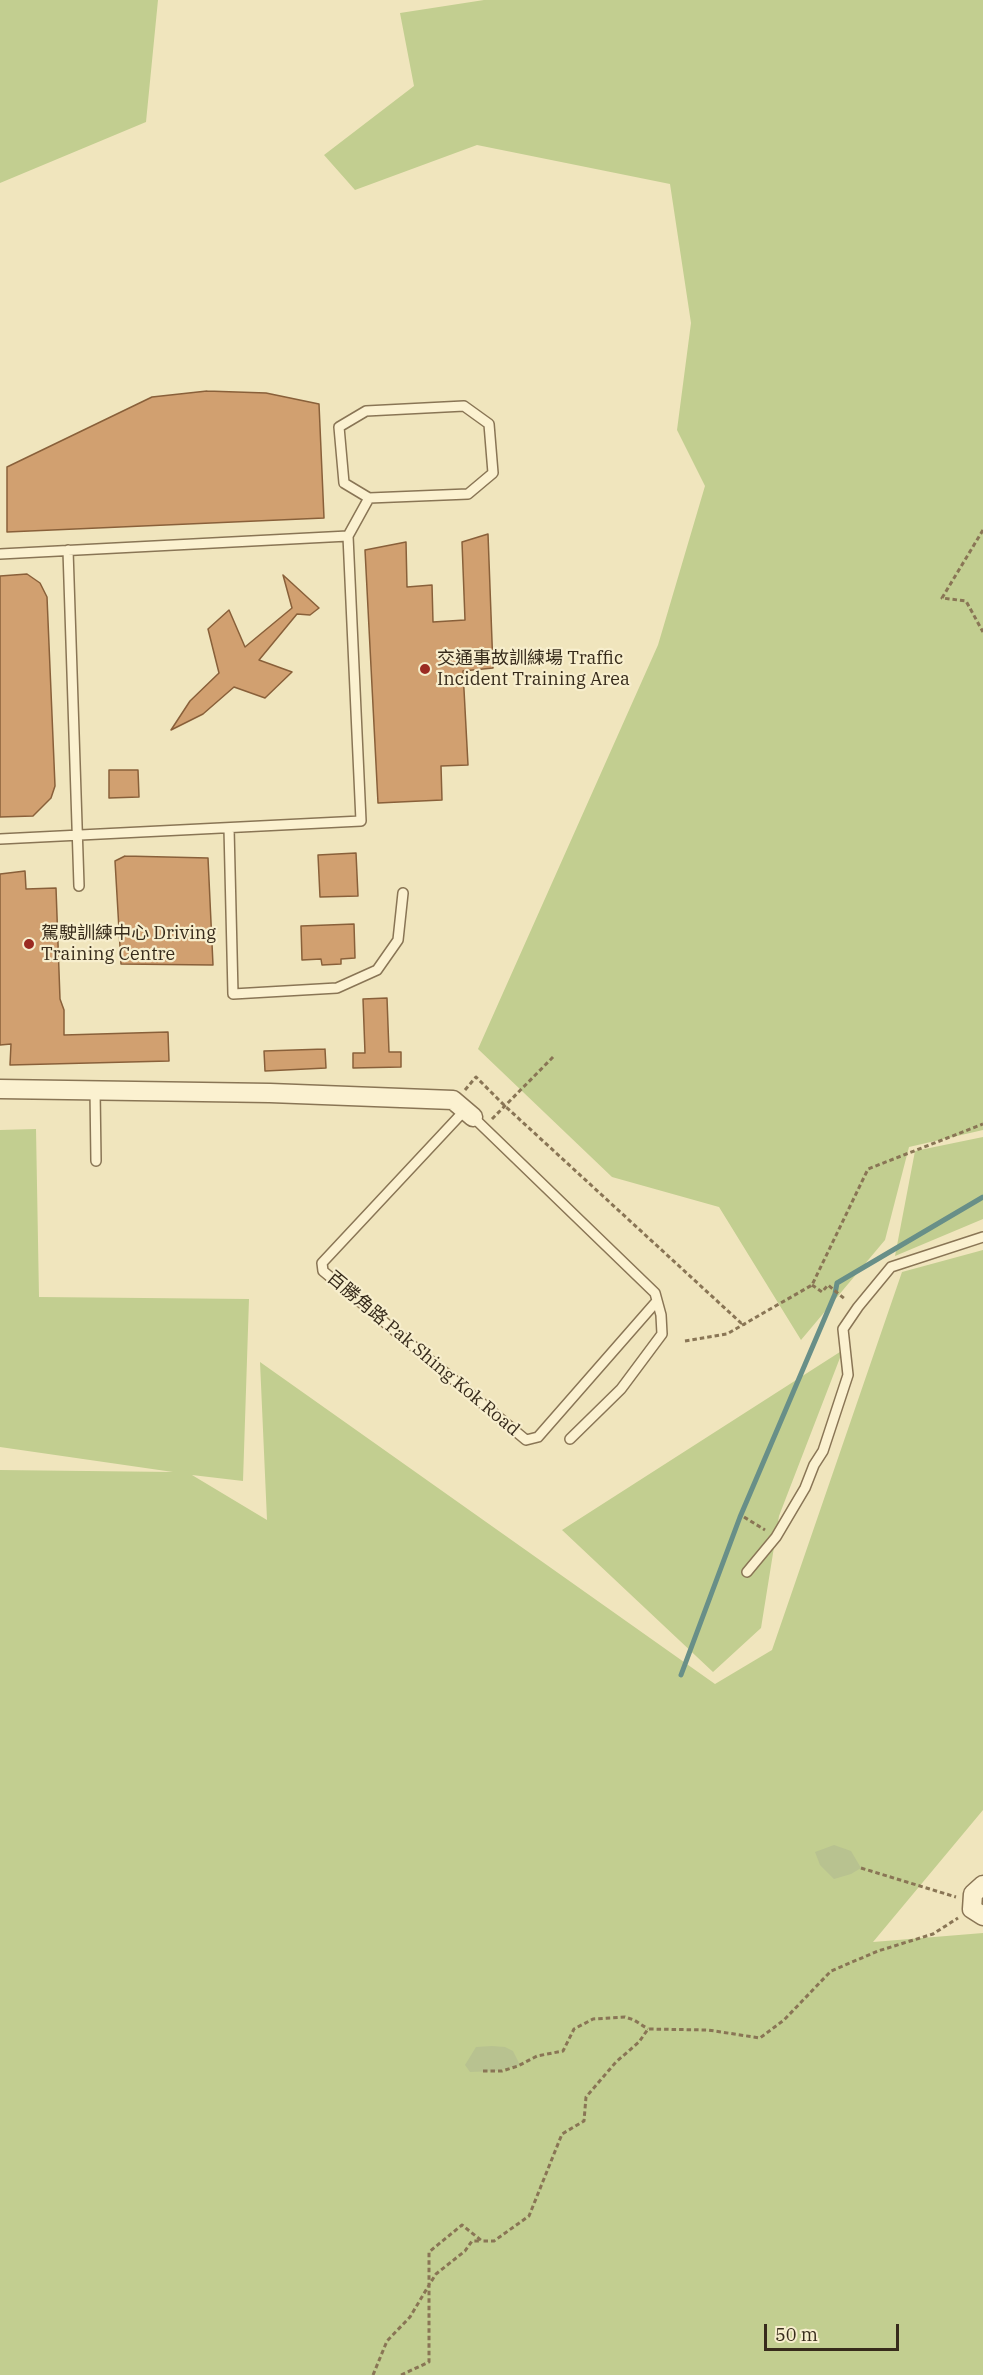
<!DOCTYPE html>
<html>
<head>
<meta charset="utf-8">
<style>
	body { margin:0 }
	#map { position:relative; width:983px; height:2375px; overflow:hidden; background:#f0e5bd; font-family:"IBM Plex Serif",serif }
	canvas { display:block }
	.scale { position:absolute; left:764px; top:2324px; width:135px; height:27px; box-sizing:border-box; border:3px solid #372b1b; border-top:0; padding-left:8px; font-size:18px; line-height:21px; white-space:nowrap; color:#372b1b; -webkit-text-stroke:4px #f7eecd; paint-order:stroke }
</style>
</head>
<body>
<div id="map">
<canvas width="983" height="2375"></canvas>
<div class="scale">50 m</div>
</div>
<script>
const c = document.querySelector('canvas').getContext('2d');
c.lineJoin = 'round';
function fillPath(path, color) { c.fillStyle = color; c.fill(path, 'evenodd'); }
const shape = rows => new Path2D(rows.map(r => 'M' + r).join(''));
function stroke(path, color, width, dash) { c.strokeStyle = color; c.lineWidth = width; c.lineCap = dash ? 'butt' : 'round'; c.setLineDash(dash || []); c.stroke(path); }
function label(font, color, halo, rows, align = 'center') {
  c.font = font + ' "IBM Plex Serif","Noto Sans TC",serif'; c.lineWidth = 4.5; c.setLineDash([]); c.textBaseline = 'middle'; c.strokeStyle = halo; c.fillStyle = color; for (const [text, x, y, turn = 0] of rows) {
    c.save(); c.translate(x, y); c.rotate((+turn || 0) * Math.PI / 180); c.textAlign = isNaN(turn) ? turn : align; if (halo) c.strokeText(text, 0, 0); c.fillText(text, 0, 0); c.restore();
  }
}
fillPath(shape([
	[0,0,158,0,146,122,0,183],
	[484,0,983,0,983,1130,909,1147,885,1240,801,1340,719,1207,612,1177,478,1049,658,645,705,486,677,430,691,323,670,184,477,145,355,190,324,155,414,86,400,13],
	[36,1129,39,1297,249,1299,243,1481,192,1475,267,1520,260,1362,715,1684,772,1650,902,1272,983,1250,983,1810,873,1942,983,1933,983,2375,0,2375,0,1470,173,1472,0,1447,0,1130],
	[983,1137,983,1219,895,1256,915,1151],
	[843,1350,779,1516,761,1628,713,1672,562,1530]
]), '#c2ce90');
fillPath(shape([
	[834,1845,851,1851,861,1868,851,1874,834,1879,820,1865,815,1852],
	[492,2046,505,2047,513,2051,520,2065,496,2071,470,2072,465,2065,476,2047]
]), '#b8c290');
stroke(shape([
	[681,1675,740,1517,835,1294,837,1283,983,1197]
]), '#688f88', 5);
const building = shape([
	[207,391,266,393,319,404,324,518,7,532,7,467,152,397,207,391],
	[488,534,493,668,463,671,468,765,441,766,442,800,378,803,365,550,406,542,407,587,432,585,433,622,465,620,462,542,488,534],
	[27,574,40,583,47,597,55,786,51,798,33,816,0,817,0,576,27,574],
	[283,575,319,608,310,615,297,614,259,660,292,672,265,698,234,687,203,714,171,730,190,701,219,673,208,629,229,610,245,647,292,608,283,575],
	[109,770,138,770,139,797,109,798,109,770],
	[356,853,358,896,320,897,318,855,356,853],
	[125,856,208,858,213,965,121,964,115,861,125,856],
	[25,871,26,889,56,888,60,999,64,1010,64,1035,168,1032,169,1061,10,1065,11,1044,0,1045,0,874,25,871],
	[354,924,355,958,341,959,341,964,322,965,321,959,302,960,301,926,354,924],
	[387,998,389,1052,401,1052,401,1067,353,1068,353,1053,365,1053,363,999,387,998],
	[325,1049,326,1068,265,1071,264,1051,325,1049]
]);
fillPath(building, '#d1a070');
stroke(building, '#89603a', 1.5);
const service = shape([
	[348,536,369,498,468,494,493,473,489,424,464,406,366,411,339,427,344,483,369,498],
	[68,550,79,886],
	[0,554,348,536,361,821,0,839],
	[229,828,233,994,337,988,377,970,398,940,403,893],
	[95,1090,96,1161],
	[465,1110,322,1263,323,1271,526,1440,538,1437,657,1301],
	[473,1117,655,1293,661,1315,662,1334,621,1389,570,1439],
	[747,1572,776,1537,805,1488,814,1465,823,1451,848,1375,843,1329,858,1307,891,1267,983,1237]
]);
const minor = shape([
	[0,1089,270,1093,453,1100,473,1117],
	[983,1885,973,1894,972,1909,983,1916]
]);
stroke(service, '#897555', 12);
stroke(minor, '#897555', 21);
stroke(shape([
	[983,530,942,598,966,601,983,632],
	[465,1090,476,1077,505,1106,741,1323,743,1322,744,1326],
	[492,1119,554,1056],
	[812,1285,822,1292,828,1285,846,1300],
	[685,1341,727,1334,812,1285,868,1169,983,1124],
	[744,1517,765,1530],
	[861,1868,956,1897],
	[483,2071,502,2071,518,2066,537,2056,563,2051,574,2029,593,2019,625,2017,634,2020,648,2029],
	[373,2375,387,2341,410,2317,429,2285,429,2252,462,2225,482,2241,494,2241,529,2216,562,2134,584,2121,586,2097,616,2062,639,2042,648,2029,708,2030,760,2038,784,2020,831,1971,878,1951,933,1934,958,1918],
	[401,2375,429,2362,429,2285,436,2274,465,2251,472,2241,481,2241]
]), '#897555', 3, [4.5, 3]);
stroke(service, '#fbf1d0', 9);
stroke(minor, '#fbf1d0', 18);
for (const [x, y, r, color] of [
	[425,669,6,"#9b2b22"],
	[29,944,6,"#9b2b22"]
]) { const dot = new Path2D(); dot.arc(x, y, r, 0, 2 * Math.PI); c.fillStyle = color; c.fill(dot); stroke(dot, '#f7eecd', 2); }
label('18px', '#372b1b', '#f7eecd', [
	["交通事故訓練場 Traffic",437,659],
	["Incident Training Area",437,680],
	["駕駛訓練中心 Driving",41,934],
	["Training Centre",41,955]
], 'left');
label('18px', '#372b1b', '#f7eecd', [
	["百勝角路 Pak Shing Kok Road",423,1354,40]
]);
</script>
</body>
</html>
